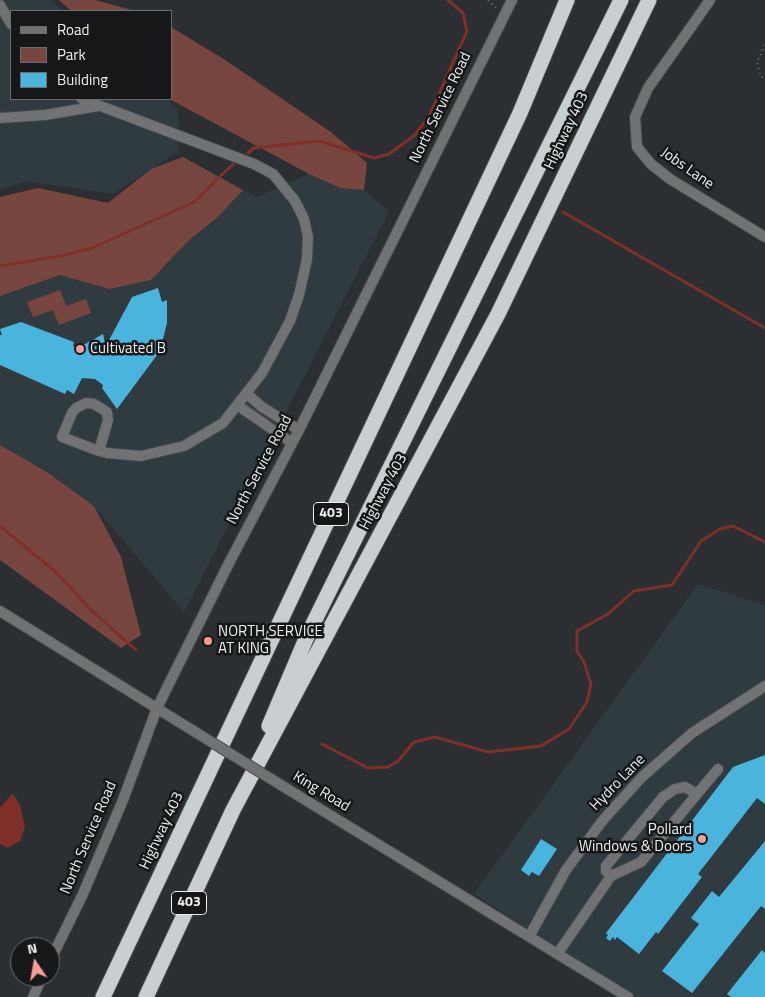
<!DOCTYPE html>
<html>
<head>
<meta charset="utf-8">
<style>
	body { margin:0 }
	#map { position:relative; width:765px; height:997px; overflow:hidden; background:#2b2f31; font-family:"Titillium Web",sans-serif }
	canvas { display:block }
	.legend { position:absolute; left:10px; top:10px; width:162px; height:90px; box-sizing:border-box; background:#151718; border:1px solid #6b6d6e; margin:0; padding:6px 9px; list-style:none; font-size:15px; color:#eceff0 }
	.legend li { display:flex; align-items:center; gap:10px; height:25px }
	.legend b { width:25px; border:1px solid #6b6d6e }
	.north { position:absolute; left:10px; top:937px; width:50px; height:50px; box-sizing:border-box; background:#151718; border:1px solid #6b6d6e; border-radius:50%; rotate:348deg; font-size:14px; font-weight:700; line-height:20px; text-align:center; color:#eceff0 }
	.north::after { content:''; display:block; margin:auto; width:18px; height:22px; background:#f59d90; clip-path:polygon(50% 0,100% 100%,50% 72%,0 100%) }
</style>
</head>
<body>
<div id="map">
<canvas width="765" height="997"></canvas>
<ul class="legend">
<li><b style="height:6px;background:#707273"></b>Road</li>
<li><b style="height:14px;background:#77463f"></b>Park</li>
<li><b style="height:14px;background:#49b4dc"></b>Building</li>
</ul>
<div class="north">N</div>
</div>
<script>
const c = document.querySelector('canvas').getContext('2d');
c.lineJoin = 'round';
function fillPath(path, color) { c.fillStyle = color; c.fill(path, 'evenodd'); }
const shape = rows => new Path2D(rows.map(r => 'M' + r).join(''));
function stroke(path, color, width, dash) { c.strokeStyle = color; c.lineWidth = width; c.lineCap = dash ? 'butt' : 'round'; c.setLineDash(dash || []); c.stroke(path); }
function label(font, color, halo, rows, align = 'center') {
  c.font = font + ' "Titillium Web",sans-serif'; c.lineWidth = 5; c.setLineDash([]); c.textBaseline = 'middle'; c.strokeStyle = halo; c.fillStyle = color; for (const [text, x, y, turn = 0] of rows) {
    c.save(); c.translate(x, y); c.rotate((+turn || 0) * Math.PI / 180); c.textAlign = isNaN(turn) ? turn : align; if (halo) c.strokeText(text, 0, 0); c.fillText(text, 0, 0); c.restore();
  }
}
fillPath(shape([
	[0,0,50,0,63,11,11,11,11,99,166,99,178,109,179,151,113,194,27,181,0,190],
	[309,174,340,188,364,190,389,211,184,612,94,506,47,472,0,445,0,296,60,275,109,289,188,241,218,217,243,190,256,197],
	[698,584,765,605,765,997,635,997,474,894]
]), '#303b40');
fillPath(shape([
	[59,0,95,0,136,11,71,11],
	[171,27,225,60,331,132,367,163,364,190,340,188,309,174,173,101,170,99],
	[183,157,243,190,218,217,188,241,151,280,109,289,60,275,0,296,0,197,38,188,108,203,151,169],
	[60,290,66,306,86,299,91,313,59,325,53,310,33,317,27,302],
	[0,445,47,472,94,506,121,557,141,635,121,648,0,560]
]), '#77463f');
fillPath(shape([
	[13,794,20,805,25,827,20,841,8,848,0,844,0,807]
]), '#803028');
stroke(shape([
	[248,153,254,148,319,141,374,158,389,154,415,135,429,116,467,31,463,13,448,0],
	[563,212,765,328],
	[0,266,66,255,92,248,194,202,233,164],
	[0,526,57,573,91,610,136,650],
	[322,744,368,768,388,767,398,761,414,742,435,737,488,752,541,746,569,729,587,702,591,684,584,662,577,651,577,631,608,614,634,591,672,585,701,541,720,529,733,526,765,542]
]), '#803028', 3);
fillPath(shape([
	[158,288,162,302,167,300,167,323,160,351,117,409,102,388,103,385,95,379,82,378,74,394,67,390,65,394,0,365,0,335,2,335,0,329,21,322,74,342,73,346,78,348,103,334,105,343,108,342,132,297],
	[765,755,765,804,757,798,698,874,702,877,658,934,656,932,639,954,617,937,615,940,613,937,610,941,606,938,608,935,606,933,733,767],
	[541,839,557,849,539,876,532,872,529,876,521,870],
	[765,841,765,909,761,906,692,993,662,971,699,924,691,918,712,891,719,897],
	[762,950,765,953,765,997,731,997,727,994]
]), '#49b4dc');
const minor = shape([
	[710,0,648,88,635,117,637,147,651,164,670,179,765,237],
	[0,5,11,24],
	[82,99,254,164,273,174,295,201,304,219,308,237,307,259,299,295,290,321,262,373,223,423,184,446,141,456,107,453,99,451,62,437,72,413,76,408,86,403,94,404,107,412,108,420,99,451],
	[0,118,45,115,98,106],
	[246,393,262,407,299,430],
	[237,405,292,443],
	[0,611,192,730],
	[289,790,628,997],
	[697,794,718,769],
	[530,935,566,870,603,820,642,777,692,733,765,686],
	[558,953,611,876,641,862,697,794,685,787,675,789,663,797,606,866,606,871,611,876],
	[50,961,82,896,123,800,157,708,228,565,299,430,512,0],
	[33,997,42,977]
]);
const highway = shape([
	[269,726,308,634,621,0],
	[103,997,520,113,567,0],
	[146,997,233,810,498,314,649,0]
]);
stroke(minor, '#464a4c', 12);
stroke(highway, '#464a4c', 17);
stroke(shape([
	[488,0,497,9],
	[765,45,757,62,760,75,765,81]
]), '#737678', 2, [1, 4]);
stroke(minor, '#707273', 10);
stroke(highway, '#c9cfd1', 15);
const minorBridge = shape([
	[192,730,289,790]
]);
stroke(minorBridge, '#464a4c', 12, []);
stroke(minorBridge, '#707273', 10);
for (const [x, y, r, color] of [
	[80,349,5,"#f59d90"],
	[208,641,5,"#f59d90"],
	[702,839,5,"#f59d90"]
]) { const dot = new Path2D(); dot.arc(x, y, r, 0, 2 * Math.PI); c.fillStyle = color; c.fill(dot); stroke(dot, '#151718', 2); }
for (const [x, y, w] of [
	[331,514,35],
	[189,903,35]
]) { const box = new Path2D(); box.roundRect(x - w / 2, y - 11.5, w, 23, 4); c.fillStyle = '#151718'; c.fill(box); stroke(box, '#eceff0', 1); }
label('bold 14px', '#eceff0', null, [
	["403",331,514],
	["403",189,903]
]);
label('15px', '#eceff0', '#151718', [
	["North Service Road",441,108,-64],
	["Highway 403",567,131,-65],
	["Jobs Lane",687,169,35],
	["North Service Road",260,470,-62],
	["Highway 403",384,492,-62],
	["Hydro Lane",618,783,-46],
	["King Road",321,792,31],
	["Highway 403",162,831,-65],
	["North Service Road",89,838,-67]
]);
label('15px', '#eceff0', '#151718', [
	["Cultivated B",90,349],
	["NORTH SERVICE",218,632],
	["AT KING",218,649],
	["Pollard",692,830,"right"],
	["Windows & Doors",692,847,"right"]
], 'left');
</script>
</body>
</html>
